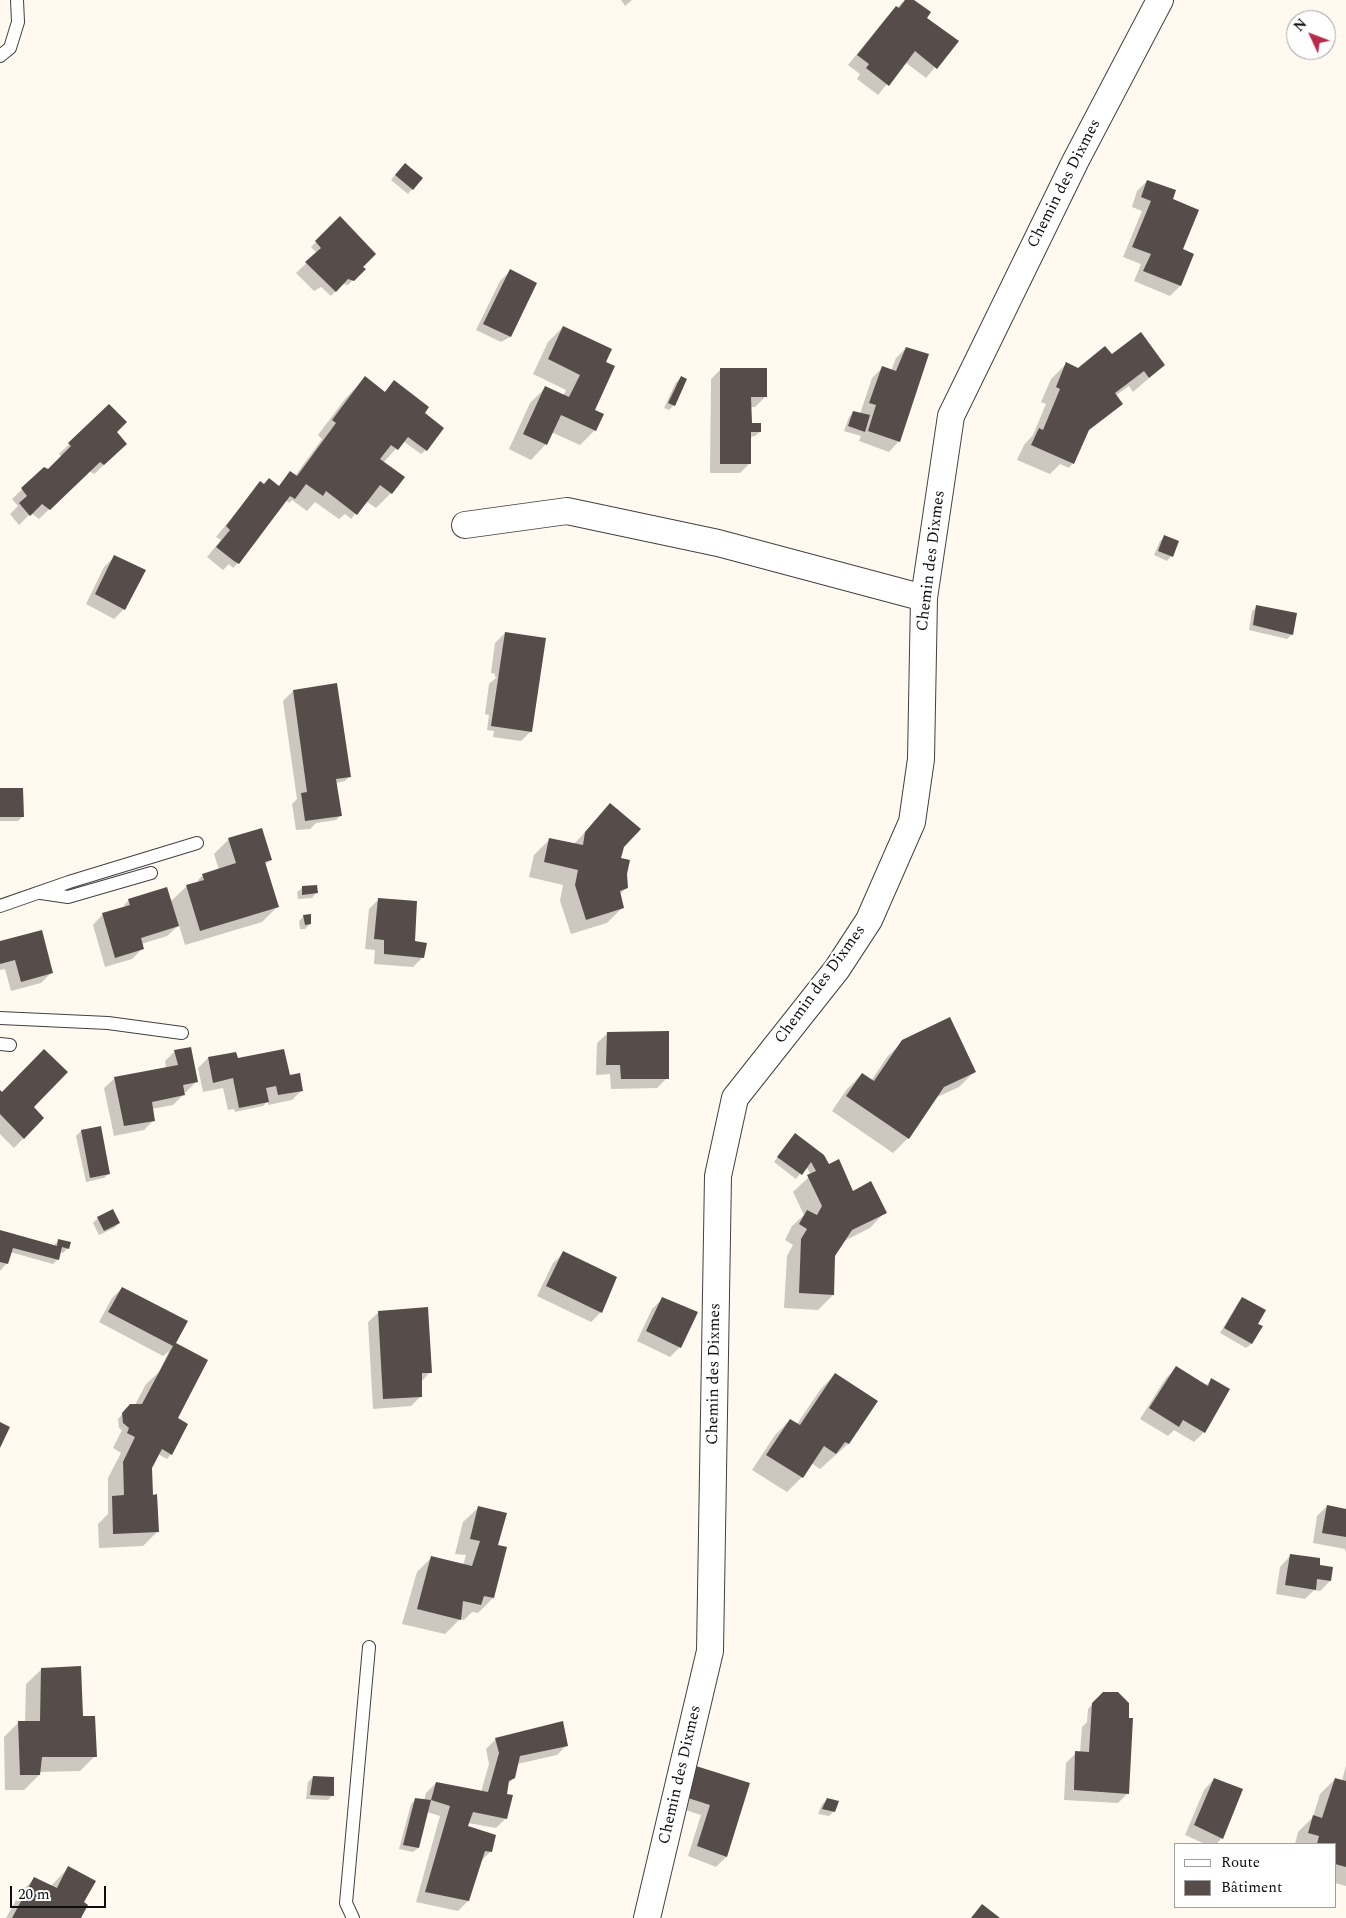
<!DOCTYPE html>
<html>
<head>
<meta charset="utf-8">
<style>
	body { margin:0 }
	#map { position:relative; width:1346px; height:1918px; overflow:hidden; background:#fff9ef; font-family:Spectral,serif }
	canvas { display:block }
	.legend { position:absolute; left:1174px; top:1843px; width:162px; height:65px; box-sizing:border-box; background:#fff; border:1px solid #9f9f9f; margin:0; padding:6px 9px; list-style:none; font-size:15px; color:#0e0e0e }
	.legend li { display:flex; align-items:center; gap:10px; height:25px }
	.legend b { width:25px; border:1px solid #9f9f9f }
	.north { position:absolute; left:1286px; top:10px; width:50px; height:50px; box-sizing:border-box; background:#fff; border:1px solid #9f9f9f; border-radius:50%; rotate:313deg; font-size:14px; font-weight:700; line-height:20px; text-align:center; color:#0e0e0e }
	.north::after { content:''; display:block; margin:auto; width:18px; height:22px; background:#ba2a4b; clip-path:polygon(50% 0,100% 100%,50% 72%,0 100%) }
	.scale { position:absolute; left:10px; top:1886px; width:96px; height:22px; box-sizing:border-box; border:2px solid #0e0e0e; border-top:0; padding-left:6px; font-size:15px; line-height:18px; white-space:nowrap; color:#0e0e0e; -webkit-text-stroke:4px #fff; paint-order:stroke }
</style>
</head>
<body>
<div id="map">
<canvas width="1346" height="1918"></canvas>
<ul class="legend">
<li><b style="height:6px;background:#fff"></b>Route</li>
<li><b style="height:14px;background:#564d4b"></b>Bâtiment</li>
</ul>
<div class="north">N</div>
<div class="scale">20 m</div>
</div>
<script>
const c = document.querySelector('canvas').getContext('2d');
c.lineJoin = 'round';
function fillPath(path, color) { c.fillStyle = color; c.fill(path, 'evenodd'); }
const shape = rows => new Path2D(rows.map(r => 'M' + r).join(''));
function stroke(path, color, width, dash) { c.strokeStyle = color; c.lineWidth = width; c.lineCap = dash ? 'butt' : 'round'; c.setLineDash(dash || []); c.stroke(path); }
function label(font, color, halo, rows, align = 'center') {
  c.font = font + ' Spectral,serif'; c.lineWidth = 5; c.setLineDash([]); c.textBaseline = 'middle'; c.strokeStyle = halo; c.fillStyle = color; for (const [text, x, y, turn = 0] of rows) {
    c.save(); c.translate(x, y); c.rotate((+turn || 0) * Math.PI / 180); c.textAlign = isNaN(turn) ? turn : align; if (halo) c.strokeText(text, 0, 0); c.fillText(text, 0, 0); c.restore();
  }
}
fillPath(shape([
	[621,0,632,0,625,6],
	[905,0,912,0,925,18,957,41,926,78,905,62,878,95,857,79,860,74,848,65,886,18],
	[400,169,421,178,408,194,391,180],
	[1147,181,1171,200,1182,250,1180,286,1170,296,1134,281,1141,264,1123,257,1142,211,1132,207,1137,191],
	[340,218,364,269,348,285,342,284,331,296,321,287,314,291,296,273,317,253,311,247],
	[510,271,535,283,510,337,501,342,476,330,500,281],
	[563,327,605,362,593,410,595,430,580,445,551,432,546,444,531,460,509,449,530,403,545,388,563,396,566,390,533,374,548,342],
	[906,348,899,441,889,452,859,441,861,436,844,431,849,417,854,412,860,414,872,378,882,368,891,371,896,358],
	[1112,356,1164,365,1133,392,1129,386,1115,396,1088,431,1073,463,1069,468,1060,464,1050,474,1017,460,1024,445,1033,435,1046,404,1041,402,1051,379,1066,364,1078,369],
	[721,369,765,397,755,407,750,407,750,426,760,432,755,436,750,437,750,463,740,473,710,473,711,379],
	[681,378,686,380,674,405,669,410,664,408,676,382],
	[360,383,385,392,389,387,424,414,426,450,421,454,403,441,383,463,391,493,376,508,366,501,351,519,345,514,339,519,315,502,307,511,292,500,289,503,285,500,238,563,233,568,229,564,223,570,207,557,221,540,216,537,260,483,263,485,279,487,295,476,322,439,318,435,345,399],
	[109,406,115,432,116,454,94,474,89,471,39,519,31,513,19,525,10,514,18,506,12,499,44,468,48,471,62,457,59,454],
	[1165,537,1171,556,1167,561,1154,555,1160,541],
	[114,557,144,570,124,609,114,619,86,604,104,567],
	[1257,607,1292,634,1287,639,1249,630,1252,611],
	[505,633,531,731,521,741,493,737,494,731,487,730,489,715,485,714,489,684,497,677,495,677,495,674,491,673,495,643],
	[293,691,349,777,345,781,336,783,340,816,336,820,316,823,310,829,296,830,292,804,297,799,283,701],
	[0,790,23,816,18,821,0,821],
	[610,805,623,847,620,859,625,874,626,888,620,894,623,907,607,923,571,934,560,901,563,885,529,877,534,855,549,840,574,844],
	[229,839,270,860,265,865,277,907,262,922,185,945,179,925,167,936,141,944,142,949,132,959,105,967,93,925,103,914,125,908,124,905,129,900,170,902,187,886,199,882,198,880,203,875,219,870,214,854],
	[302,888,316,893,312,898,298,899,297,892],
	[379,899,414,942,423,957,413,967,374,964,375,950,365,949,369,909],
	[304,916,310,924,305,929,300,929,299,921],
	[0,942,51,973,41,983,11,991,5,969,0,970],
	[608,1033,667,1078,657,1088,611,1089,610,1074,596,1075,597,1043],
	[903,1041,974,1072,959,1087,935,1098,908,1138,893,1153,832,1111,847,1089,862,1074,871,1081,887,1057],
	[175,1051,196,1082,186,1092,183,1092,183,1095,173,1105,152,1109,154,1120,144,1130,114,1136,104,1088,115,1078,166,1068,165,1061],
	[208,1058,237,1059,289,1077,302,1090,292,1100,268,1105,268,1101,263,1106,235,1112,234,1109,228,1110,223,1088,203,1092,198,1068],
	[0,1092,32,1107,43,1118,14,1148,0,1134],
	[100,1127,109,1173,104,1178,86,1182,76,1136,81,1131],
	[791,1139,829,1166,853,1192,885,1212,870,1228,844,1241,834,1256,833,1295,818,1310,784,1308,787,1256,793,1245,785,1240,792,1226,804,1215,793,1192,811,1175,806,1166,796,1179,774,1162],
	[98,1218,119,1223,114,1228,99,1235,93,1223],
	[0,1231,54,1245,59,1240,68,1248,63,1253,59,1252,58,1259,53,1264,10,1252,7,1263,0,1271],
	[563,1253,601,1312,591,1322,537,1296,553,1263],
	[122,1288,174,1344,176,1419,171,1454,167,1459,158,1454,151,1468,152,1496,158,1531,143,1546,99,1548,98,1524,108,1514,108,1478,121,1453,113,1448,122,1430,119,1428,118,1419,126,1410,135,1405,146,1384,159,1372,169,1351,163,1356,99,1322,112,1298],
	[1242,1298,1257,1324,1251,1344,1246,1348,1220,1333,1238,1303],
	[662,1299,680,1347,670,1357,637,1341,652,1309],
	[379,1312,430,1372,421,1382,421,1396,411,1406,373,1409,368,1322],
	[1176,1368,1205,1386,1211,1380,1204,1432,1194,1442,1174,1430,1168,1436,1140,1419,1166,1378],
	[835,1374,876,1402,848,1444,820,1469,811,1463,802,1477,787,1492,752,1470,775,1435,790,1420,797,1424,820,1390],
	[1327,1506,1346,1518,1346,1553,1345,1549,1313,1543,1317,1516],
	[479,1507,497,1546,493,1598,478,1613,472,1612,464,1620,460,1619,445,1634,402,1624,417,1572,432,1557,463,1565,466,1555,455,1554,463,1522],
	[1290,1556,1330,1581,1320,1591,1314,1590,1305,1599,1276,1594,1280,1567],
	[42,1669,82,1717,95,1756,80,1771,39,1772,39,1775,24,1790,5,1790,4,1737,19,1722,25,1722,26,1684],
	[1103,1693,1128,1793,1118,1803,1064,1800,1066,1763,1076,1753,1080,1753,1082,1727,1087,1722,1088,1709],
	[496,1739,567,1745,557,1755,517,1764,514,1778,507,1784,506,1818,496,1828,468,1823,467,1827,491,1851,480,1862,468,1901,458,1911,416,1902,440,1816,427,1812,418,1848,413,1852,399,1849,411,1804,416,1799,424,1801,426,1793,436,1783,481,1792,489,1764,486,1749],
	[1346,1765,1346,1886,1335,1883,1335,1844,1295,1844,1298,1832,1313,1817,1320,1794,1335,1779,1342,1781],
	[313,1777,333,1795,328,1800,306,1799,308,1782],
	[686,1778,749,1784,726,1857,716,1867,688,1856,701,1815,679,1808],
	[1214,1779,1222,1838,1216,1844,1205,1844,1185,1835,1204,1790],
	[827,1800,834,1811,829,1816,818,1814,822,1804],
	[68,1868,82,1902,79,1918,6,1918,20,1893,35,1878,51,1886]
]), '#0003');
fillPath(shape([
	[905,0,914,0,931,12,927,18,959,41,937,69,915,51,889,86,866,68,869,64,857,55,896,6,899,8],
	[405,163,423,178,413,190,395,175],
	[1147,180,1176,190,1173,199,1199,210,1183,249,1194,254,1181,286,1143,271,1151,254,1132,247,1151,201,1141,197],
	[340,216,376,254,363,267,366,269,354,281,348,279,336,292,305,262,321,248,315,241],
	[510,269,537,283,511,337,483,324],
	[563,326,612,349,606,362,615,366,595,410,604,414,596,431,561,415,547,445,523,434,545,386,569,397,580,375,548,359],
	[1141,332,1165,365,1149,378,1144,371,1115,393,1123,404,1089,430,1074,464,1031,445,1039,428,1043,430,1060,389,1056,387,1066,362,1078,368,1105,346,1112,354],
	[906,347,929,354,900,442,868,431,876,405,869,403,882,366,896,371],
	[720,368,767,368,767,397,751,397,752,423,761,423,761,432,751,432,751,464,720,464],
	[365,376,385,392,394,380,429,407,425,413,444,428,427,451,408,437,398,450,391,445,380,459,405,477,392,494,380,485,357,515,326,491,323,496,306,484,295,499,290,496,239,564,234,561,216,547,230,530,226,526,260,481,264,484,269,478,279,486,290,471,297,476,336,423,332,420],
	[681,376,687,379,675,406,668,403],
	[109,404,127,422,117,432,127,444,104,465,100,462,50,510,42,504,30,516,19,503,27,496,21,488,44,467,48,469,71,446,68,443],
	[853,411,870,415,865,432,848,426],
	[1164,535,1179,541,1173,557,1158,551],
	[114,555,146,570,125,610,95,594],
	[1256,605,1297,613,1293,635,1253,625],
	[505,632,546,638,532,732,491,726],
	[337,683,351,777,336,779,342,816,305,821,301,793,307,792,293,690],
	[0,788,23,788,24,817,0,817],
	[610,803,641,829,624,847,621,858,630,860,627,874,628,888,620,891,624,908,586,920,575,885,578,870,544,862,549,838,583,845,585,832],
	[262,828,272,860,265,862,279,907,200,931,186,885,204,880,202,874,236,863,228,838],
	[317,885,318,893,302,895,302,886],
	[167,887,179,926,141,938,144,949,115,958,102,913,130,905,128,899],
	[378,898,417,901,415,941,427,943,424,958,384,954,384,940,374,939],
	[311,914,311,924,305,925,303,915],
	[42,930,53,973,21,982,15,960,0,964,0,941],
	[950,1017,976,1072,944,1087,909,1139,846,1096,862,1073,874,1081,902,1040],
	[669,1031,669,1079,621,1079,620,1065,606,1065,607,1032],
	[191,1047,198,1082,183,1085,185,1095,152,1102,155,1121,124,1126,114,1077,178,1065,174,1050],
	[44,1049,68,1072,34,1107,44,1118,24,1139,0,1114,0,1090,2,1092],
	[284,1049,290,1075,300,1073,303,1091,278,1095,276,1086,266,1088,269,1102,239,1108,233,1078,213,1083,208,1057,236,1052,238,1058],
	[101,1126,110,1174,90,1178,81,1130],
	[795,1133,824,1155,829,1164,839,1159,853,1191,871,1181,887,1213,852,1230,835,1256,834,1295,799,1293,801,1239,807,1229,799,1224,807,1210,817,1215,822,1206,807,1175,816,1171,811,1162,802,1175,777,1157],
	[113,1209,120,1223,104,1231,97,1217],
	[0,1230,57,1246,58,1239,71,1242,69,1249,62,1247,59,1260,13,1248,8,1264,0,1262],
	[563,1251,617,1277,602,1313,546,1286],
	[122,1287,188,1321,176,1343,208,1360,178,1418,188,1424,172,1455,162,1449,152,1468,153,1495,157,1494,159,1532,113,1534,112,1496,124,1495,123,1462,135,1437,127,1433,129,1428,123,1423,122,1413,130,1404,142,1404,173,1346,108,1312],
	[662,1297,698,1312,681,1348,646,1331],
	[1242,1297,1266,1310,1258,1324,1263,1326,1252,1344,1224,1328],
	[428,1307,432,1373,422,1373,422,1397,383,1399,378,1311],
	[1176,1366,1208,1386,1211,1378,1230,1389,1205,1433,1183,1420,1179,1427,1149,1408],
	[835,1373,878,1401,849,1444,845,1442,836,1454,824,1446,803,1478,766,1455,790,1419,800,1425],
	[0,1422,10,1427,0,1448],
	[1327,1505,1346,1509,1346,1537,1322,1533],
	[478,1506,507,1513,498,1545,507,1547,494,1598,484,1596,481,1605,463,1601,461,1620,417,1609,431,1556,472,1566,480,1541,470,1539],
	[1290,1554,1320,1558,1320,1565,1333,1567,1331,1581,1317,1579,1316,1590,1285,1585],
	[81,1666,83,1716,95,1716,97,1757,42,1757,40,1775,20,1775,18,1721,40,1721,41,1668],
	[1103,1692,1118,1692,1129,1703,1129,1718,1133,1718,1129,1794,1074,1790,1075,1751,1089,1752,1092,1703],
	[563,1721,568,1746,520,1756,515,1778,509,1781,507,1794,513,1795,507,1819,473,1812,468,1826,496,1835,492,1852,485,1851,469,1901,425,1892,450,1806,431,1800,436,1782,488,1792,499,1753,495,1738],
	[696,1766,750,1783,727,1857,697,1846,710,1805,688,1798],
	[313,1776,334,1777,334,1796,310,1795],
	[1214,1778,1243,1789,1223,1839,1194,1825],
	[1335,1778,1346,1781,1346,1867,1335,1864,1335,1844,1317,1844,1319,1836,1308,1833,1313,1815,1322,1818],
	[415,1798,431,1800,419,1848,403,1845],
	[827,1798,839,1801,835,1812,822,1809],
	[68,1866,96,1881,84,1902,88,1905,81,1918,12,1918,34,1877,57,1888],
	[982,1904,1000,1918,971,1918]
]), '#564d4b');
const service = shape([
	[0,56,10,48,18,22,17,0],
	[41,893,68,897,151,873],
	[0,906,69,882,197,843],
	[0,1018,108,1023,182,1033],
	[0,1044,10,1045],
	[353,1918,346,1903,369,1647]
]);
const minor = shape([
	[465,525,567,511,718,543,924,598],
	[647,1918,710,1651,718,1176,735,1098,837,969,869,920,912,822,921,759,924,598,951,416,1076,160,1160,0]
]);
stroke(service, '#414141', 14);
stroke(minor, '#414141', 28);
stroke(service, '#fff', 12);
stroke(minor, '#fff', 26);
label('16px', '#0e0e0e', '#fff', [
	["Chemin des Dixmes",1065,184,-63],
	["Chemin des Dixmes",932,561,-83],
	["Chemin des Dixmes",821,985,-54],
	["Chemin des Dixmes",715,1374,-89],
	["Chemin des Dixmes",681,1775,-77]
]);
</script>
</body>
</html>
